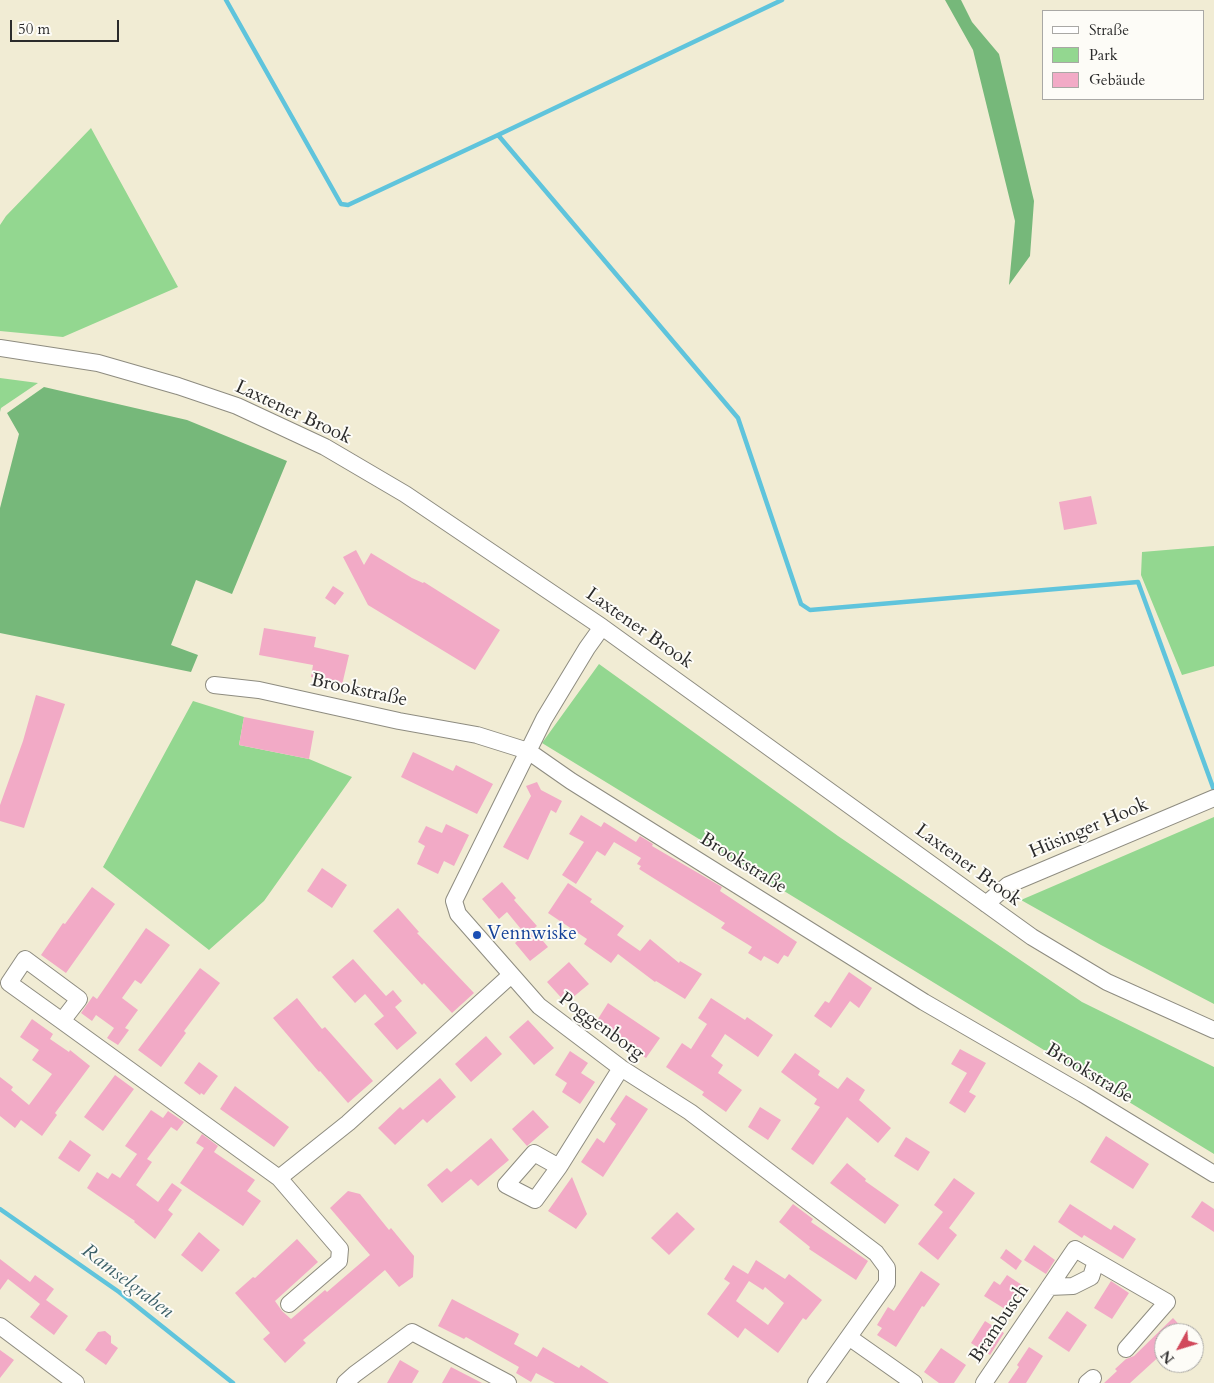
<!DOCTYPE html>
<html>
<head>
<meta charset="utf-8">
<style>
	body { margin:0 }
	#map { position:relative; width:1214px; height:1383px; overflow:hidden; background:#f1ecd4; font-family:Cardo,serif }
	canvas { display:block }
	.legend { position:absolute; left:1042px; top:10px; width:162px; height:90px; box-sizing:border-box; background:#fdfcf7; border:1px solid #a9a8a5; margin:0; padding:6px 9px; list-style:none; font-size:15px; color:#2b2b2b }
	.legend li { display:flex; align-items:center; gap:10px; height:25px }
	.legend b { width:25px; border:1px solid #a9a8a5 }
	.north { position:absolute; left:1154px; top:1323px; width:50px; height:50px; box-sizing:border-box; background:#fdfcf7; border:1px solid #a9a8a5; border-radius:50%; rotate:231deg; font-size:14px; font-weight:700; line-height:20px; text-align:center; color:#2b2b2b }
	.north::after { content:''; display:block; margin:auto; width:18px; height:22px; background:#d1495b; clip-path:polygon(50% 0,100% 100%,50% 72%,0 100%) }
	.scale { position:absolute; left:10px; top:20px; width:109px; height:22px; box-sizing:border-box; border:2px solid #2b2b2b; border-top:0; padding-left:6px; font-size:15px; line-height:18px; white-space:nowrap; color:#2b2b2b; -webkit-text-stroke:4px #fdfcf7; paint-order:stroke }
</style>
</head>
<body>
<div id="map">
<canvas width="1214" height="1383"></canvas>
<ul class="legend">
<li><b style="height:6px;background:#fff"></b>Straße</li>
<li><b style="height:14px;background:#93d790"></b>Park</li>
<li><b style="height:14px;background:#f2aac6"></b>Gebäude</li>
</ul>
<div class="north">N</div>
<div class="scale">50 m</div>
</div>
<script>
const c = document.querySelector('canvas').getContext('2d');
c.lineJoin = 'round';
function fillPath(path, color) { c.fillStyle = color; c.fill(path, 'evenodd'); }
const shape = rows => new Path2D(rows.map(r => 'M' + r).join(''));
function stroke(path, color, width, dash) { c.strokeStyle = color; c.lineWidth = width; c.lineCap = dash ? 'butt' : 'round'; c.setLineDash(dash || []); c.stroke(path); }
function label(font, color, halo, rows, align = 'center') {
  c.font = font + ' Cardo,serif'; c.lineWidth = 4; c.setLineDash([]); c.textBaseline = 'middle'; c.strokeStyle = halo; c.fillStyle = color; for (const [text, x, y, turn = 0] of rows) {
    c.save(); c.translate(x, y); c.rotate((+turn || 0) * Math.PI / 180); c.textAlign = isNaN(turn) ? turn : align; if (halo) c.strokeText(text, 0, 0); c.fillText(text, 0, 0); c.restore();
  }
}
fillPath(shape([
	[91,128,178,287,63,337,0,331,0,225,6,216],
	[0,378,38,383,1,408,0,412],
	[1214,546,1214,666,1182,675,1141,575,1142,552],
	[599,664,838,836,1082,1002,1214,1067,1214,1154,542,743],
	[193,701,244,717,239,745,309,759,352,777,264,901,209,950,103,867],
	[1214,817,1214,1004,1101,945,1021,900]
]), '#93d790');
fillPath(shape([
	[945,0,961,0,972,22,999,54,1034,201,1030,256,1009,285,1015,221,973,50],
	[44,387,187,420,287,461,232,594,196,580,171,645,198,655,191,672,0,633,0,508,19,434,7,413]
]), '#76b87a');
stroke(shape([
	[226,0,341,204,348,205,498,135,738,418,801,604,810,610,1138,582,1214,790],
	[498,135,782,0],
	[0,1209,119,1292,233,1383]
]), '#5fc4dc', 4.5);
fillPath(shape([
	[1091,496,1097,524,1064,530,1059,502],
	[356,550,364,565,371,553,412,578,423,583,424,582,500,630,475,670,368,605,343,557],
	[333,586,344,593,335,605,325,598],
	[264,628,316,637,314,647,349,655,342,685,311,677,313,665,259,655],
	[36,695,65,704,24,828,0,821,0,805,23,741],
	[244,717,314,731,309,759,239,745],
	[413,752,453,771,456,765,493,784,477,814,401,777],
	[537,782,541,790,562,801,556,813,551,810,528,860,503,847,531,796,526,786],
	[581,815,601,827,604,822,636,842,640,836,653,844,652,846,722,887,720,891,797,942,788,957,784,955,778,964,764,956,761,961,748,953,752,947,721,928,725,923,639,869,641,866,637,864,641,858,614,842,605,856,597,851,576,884,562,875,584,842,569,834],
	[446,824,469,835,454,866,444,861,438,874,417,864,425,846,418,842,426,826,442,833],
	[322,868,347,885,332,908,307,891],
	[502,882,516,898,514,900,537,926,533,929,548,947,530,961,515,943,525,934,507,912,499,919,482,899],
	[568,883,592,899,590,902,624,926,617,935,640,951,650,939,679,963,680,961,702,974,685,999,656,981,655,982,618,954,611,963,584,944,587,939,548,913],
	[92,887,115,904,66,973,41,955,63,923,65,924],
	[398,908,419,932,417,933,474,993,452,1013,424,983,422,985,373,931],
	[146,928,170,945,141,984,135,980,122,998,138,1010,125,1028,129,1030,118,1045,107,1038,114,1028,96,1015,92,1021,81,1013,93,996,97,999],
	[353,959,386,996,393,990,402,1001,395,1007,417,1033,397,1050,374,1024,384,1016,365,994,355,1003,332,977],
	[569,962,589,984,566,1003,547,982],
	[200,968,220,983,184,1031,186,1033,161,1067,138,1050],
	[849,972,872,988,859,1008,850,1001,831,1028,814,1016,825,1001,829,1003],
	[297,998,322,1029,325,1027,373,1081,348,1103,320,1071,319,1072,273,1018],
	[711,998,745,1020,747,1017,773,1035,758,1057,725,1034,711,1056,723,1065,718,1073,742,1090,726,1112,702,1095,704,1092,666,1067,682,1043,691,1049,707,1024,698,1018],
	[608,1003,660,1038,646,1058,625,1044,627,1042,596,1022],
	[32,1019,53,1034,50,1039,69,1052,70,1050,90,1066,55,1113,57,1115,42,1136,21,1120,15,1128,0,1116,0,1077,13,1087,11,1090,29,1105,52,1074,32,1060,39,1050,20,1037],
	[528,1020,554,1048,534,1065,509,1037],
	[486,1036,502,1054,471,1082,455,1064],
	[960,1049,986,1063,969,1092,976,1096,965,1113,949,1103,967,1073,951,1064],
	[570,1051,588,1063,581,1073,595,1082,580,1104,562,1092,567,1083,555,1075],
	[795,1053,820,1071,818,1075,838,1089,847,1077,865,1090,859,1100,891,1128,878,1143,847,1117,813,1165,791,1149,820,1107,814,1104,817,1099,781,1072],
	[199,1062,218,1076,204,1095,201,1093,200,1095,184,1083],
	[115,1075,134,1089,103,1131,84,1117],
	[440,1078,456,1097,427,1123,423,1119,395,1145,378,1128,400,1107,403,1110],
	[235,1086,289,1127,274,1147,220,1109],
	[626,1095,648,1109,603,1177,581,1162,597,1138,604,1143,616,1124,610,1119],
	[760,1107,781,1120,768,1140,748,1127],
	[151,1110,163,1118,168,1111,184,1122,177,1131,171,1127,147,1159,152,1162,136,1185,158,1202,172,1183,182,1190,168,1210,173,1214,155,1239,134,1222,135,1221,87,1188,97,1172,108,1179,112,1173,120,1178,137,1154,125,1146],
	[533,1110,549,1127,527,1146,512,1129],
	[202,1134,218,1146,214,1152,255,1180,247,1191,261,1201,243,1226,180,1183,204,1148,196,1143],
	[1106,1136,1149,1164,1133,1189,1090,1162],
	[906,1137,930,1152,918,1171,894,1156],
	[491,1138,509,1160,478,1186,471,1179,442,1203,427,1185,447,1168,451,1172],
	[70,1140,91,1155,79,1172,58,1158],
	[847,1163,866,1179,865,1181,899,1205,885,1224,830,1183],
	[572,1177,587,1214,576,1229,548,1211],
	[954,1178,975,1193,949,1228,957,1235,938,1260,918,1244,943,1212,934,1205],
	[348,1191,360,1194,389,1230,391,1228,414,1256,413,1277,399,1287,385,1270,303,1340,306,1343,285,1363,263,1339,270,1333,235,1293,253,1277,255,1278,297,1239,318,1262,275,1301,282,1311,291,1319,325,1290,327,1292,370,1255,330,1208],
	[1202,1201,1214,1209,1214,1232,1191,1217],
	[793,1204,813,1219,811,1222,868,1261,856,1280,809,1249,810,1247,779,1222],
	[1070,1204,1111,1230,1114,1225,1136,1239,1123,1259,1084,1235,1082,1238,1058,1222],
	[677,1212,695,1229,669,1255,651,1238],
	[199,1232,220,1250,202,1272,181,1255],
	[1034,1245,1055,1260,1046,1274,1024,1260],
	[1006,1249,1022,1261,1016,1270,1000,1258],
	[0,1259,30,1282,35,1275,54,1289,46,1300,68,1316,54,1335,30,1317,40,1304,8,1279,0,1290],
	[756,1260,785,1279,789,1274,822,1300,806,1320,803,1318,778,1353,745,1328,738,1338,707,1314,730,1283,724,1279,733,1265,748,1274],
	[749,1281,763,1290,765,1287,784,1303,768,1325,736,1301],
	[921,1271,940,1284,924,1307,922,1306,896,1347,877,1335,882,1328,877,1325,888,1307,894,1311],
	[1007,1275,1025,1287,1019,1297,1014,1294,1005,1309,984,1296,994,1281,1000,1285],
	[1111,1281,1129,1293,1112,1319,1094,1308],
	[452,1299,519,1334,514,1344,537,1357,543,1347,579,1368,581,1365,609,1383,555,1383,536,1373,531,1382,516,1373,519,1367,466,1337,464,1339,438,1326],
	[1067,1311,1087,1325,1069,1352,1048,1338],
	[1173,1318,1187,1333,1164,1333,1164,1352,1130,1383,1104,1383,1117,1371,1115,1369,1126,1359,1134,1356],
	[985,1321,1004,1333,990,1355,971,1343],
	[105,1331,111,1336,111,1343,118,1348,106,1365,85,1350,98,1332],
	[1029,1347,1043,1356,1026,1383,1008,1383,1019,1367,1017,1365],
	[941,1348,966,1365,954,1383,939,1383,924,1372],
	[0,1350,14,1360,0,1378],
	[400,1360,419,1371,412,1383,387,1383],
	[451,1367,482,1383,442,1383]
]), '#f2aac6');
const minor = shape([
	[0,348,98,363,178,386,237,406,325,447,405,494,602,627,1032,937,1107,982,1214,1030],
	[602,627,587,648,544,719,454,901,458,914,539,1006,621,1068,690,1112,876,1253,887,1268,887,1283,816,1383],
	[214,685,259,690,399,721,477,735,528,751,571,781,924,1002,1083,1094,1214,1174],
	[986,904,1008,885,1214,798],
	[62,1021,9,983,25,959,79,999,62,1021,279,1178,348,1123,511,975],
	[559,1167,535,1200,506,1185,534,1153,559,1167,621,1068],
	[279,1178,340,1249,339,1261,289,1304],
	[1049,1287,1073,1286,1091,1277,1096,1261],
	[0,1326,76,1383],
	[850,1338,914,1383],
	[345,1383,355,1374,412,1332,508,1383],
	[984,1383,1075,1249,1167,1302,1126,1349],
	[1087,1383,1093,1378]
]);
stroke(minor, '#8e8c80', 18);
stroke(minor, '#fff', 16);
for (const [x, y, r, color] of [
	[477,935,5,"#1a4fb4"]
]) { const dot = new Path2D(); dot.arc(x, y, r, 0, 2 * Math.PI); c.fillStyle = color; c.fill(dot); stroke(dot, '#fdfcf7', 2); }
label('19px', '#2b2b2b', '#fdfcf7', [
	["Laxtener Brook",293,413,25],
	["Laxtener Brook",639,629,35],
	["Brookstraße",359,691,12],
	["Hüsinger Hook",1089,829,-23],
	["Brookstraße",743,864,32],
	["Laxtener Brook",968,866,36],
	["Poggenborg",601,1027,36],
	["Brookstraße",1089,1074,31],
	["Brambusch",1000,1324,-56]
]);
label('19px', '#164399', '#fdfcf7', [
	["Vennwiske",487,935]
], 'left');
label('italic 20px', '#3d6169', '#fdfcf7', [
	["Ramselgraben",127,1282,37]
]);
</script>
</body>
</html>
